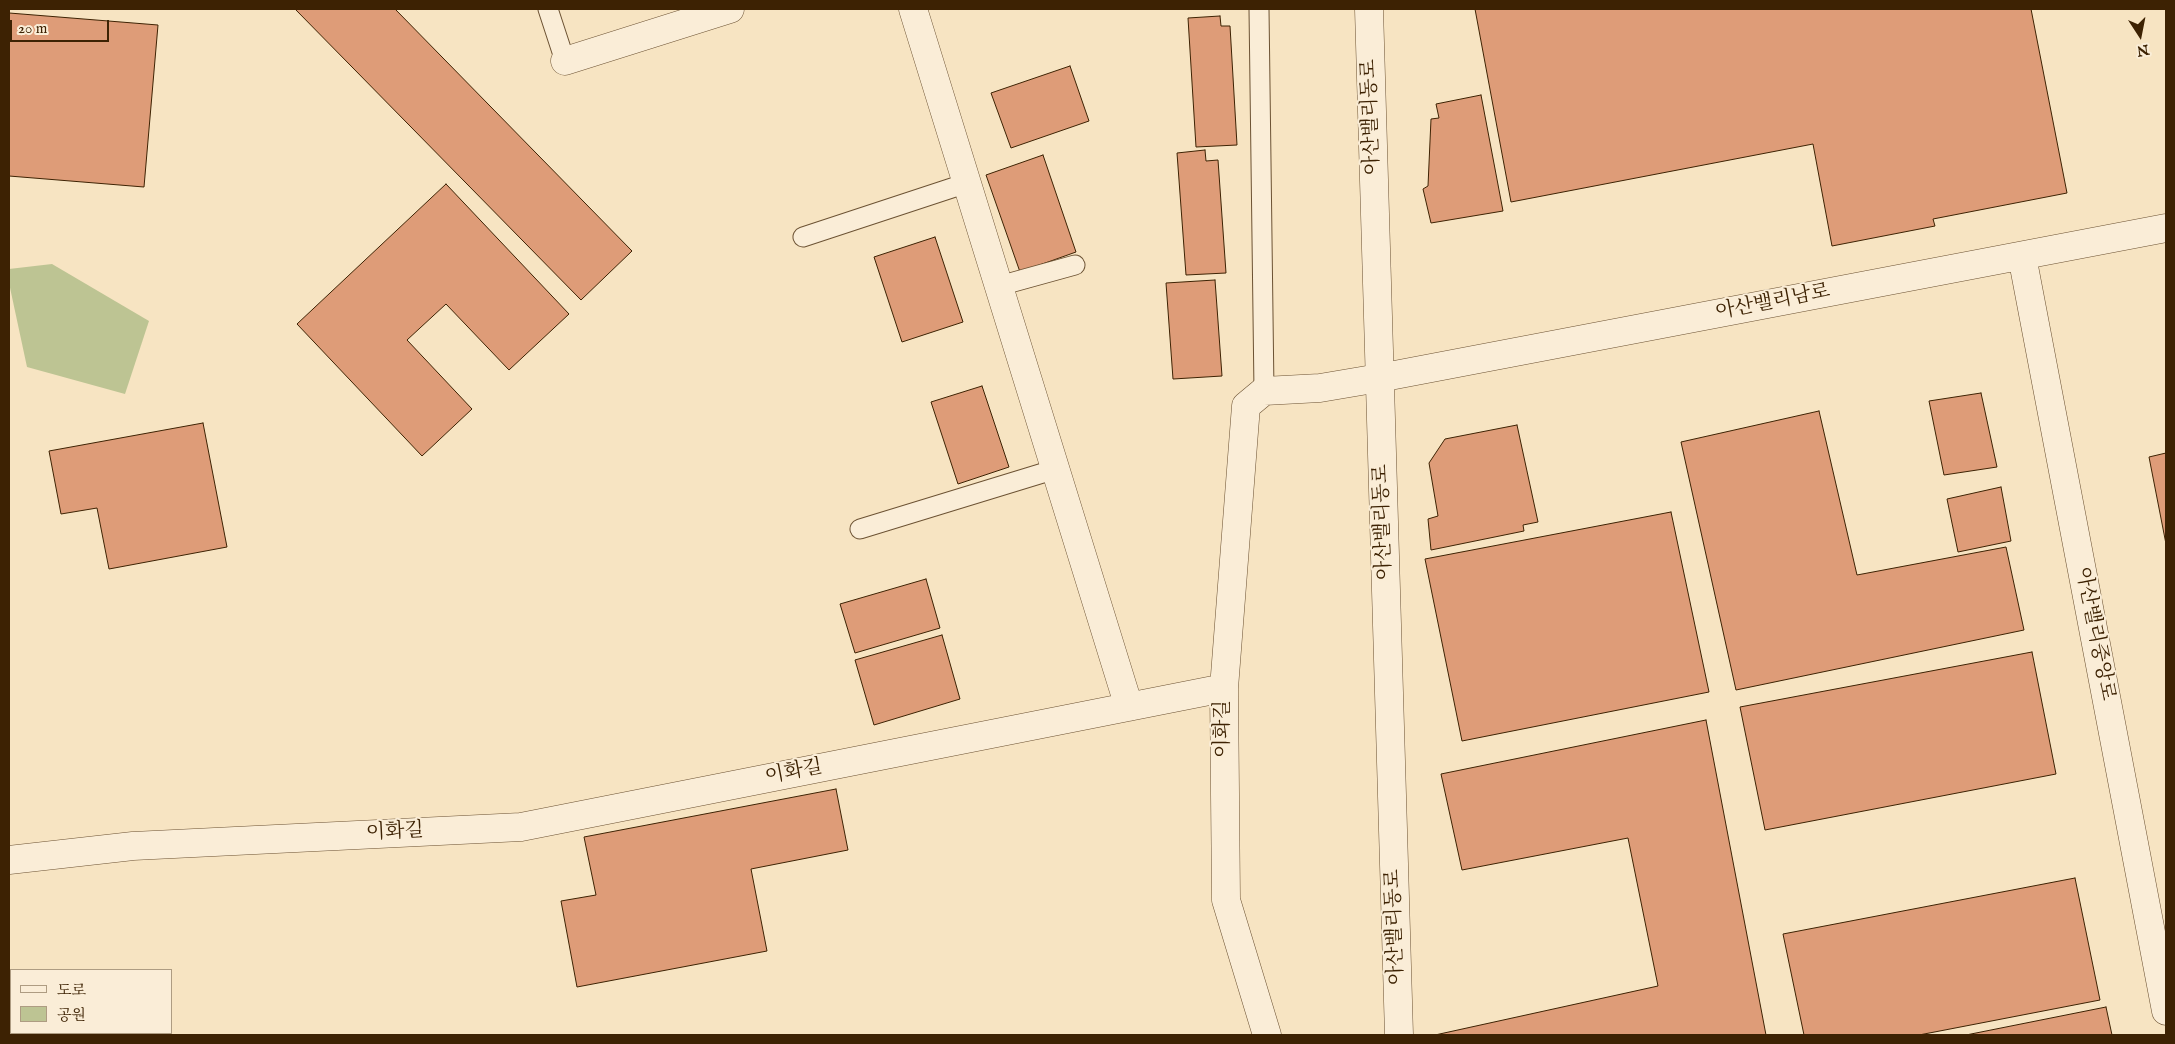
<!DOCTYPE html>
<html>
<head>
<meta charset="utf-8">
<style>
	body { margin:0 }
	#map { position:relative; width:2175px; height:1044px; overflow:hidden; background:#f7e4c2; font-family:"IM FELL English","Noto Serif KR",serif }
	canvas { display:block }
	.frame { position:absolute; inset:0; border:10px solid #3d2203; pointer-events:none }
	.legend { position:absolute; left:10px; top:969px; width:162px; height:65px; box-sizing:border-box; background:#faedd7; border:1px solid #ae9c82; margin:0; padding:6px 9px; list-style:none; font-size:15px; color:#3d2203 }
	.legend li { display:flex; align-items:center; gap:10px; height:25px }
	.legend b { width:25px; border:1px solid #ae9c82 }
	.north { position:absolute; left:2115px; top:10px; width:50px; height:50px; -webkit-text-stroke:4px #faedd7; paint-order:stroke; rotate:169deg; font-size:14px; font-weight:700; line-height:20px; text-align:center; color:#3d2203 }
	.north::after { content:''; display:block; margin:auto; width:18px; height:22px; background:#3d2203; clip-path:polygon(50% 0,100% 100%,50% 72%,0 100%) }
	.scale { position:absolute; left:10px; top:20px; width:99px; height:22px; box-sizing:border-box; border:2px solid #3d2203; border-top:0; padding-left:6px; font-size:15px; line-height:18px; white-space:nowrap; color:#3d2203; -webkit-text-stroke:4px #faedd7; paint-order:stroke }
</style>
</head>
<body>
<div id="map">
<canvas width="2175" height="1044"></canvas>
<div class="frame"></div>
<ul class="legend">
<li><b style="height:6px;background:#faedd7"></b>도로</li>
<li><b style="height:14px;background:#bdc493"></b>공원</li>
</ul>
<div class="north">N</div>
<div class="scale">20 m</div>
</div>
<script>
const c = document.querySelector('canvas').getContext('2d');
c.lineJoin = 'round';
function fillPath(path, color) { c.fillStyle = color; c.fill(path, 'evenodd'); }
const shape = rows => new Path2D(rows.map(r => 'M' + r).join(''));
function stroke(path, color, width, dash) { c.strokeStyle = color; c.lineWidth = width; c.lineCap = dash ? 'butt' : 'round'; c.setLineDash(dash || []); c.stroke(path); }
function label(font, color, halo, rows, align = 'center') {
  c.font = font + ' "IM FELL English","Noto Serif KR",serif'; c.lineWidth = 4; c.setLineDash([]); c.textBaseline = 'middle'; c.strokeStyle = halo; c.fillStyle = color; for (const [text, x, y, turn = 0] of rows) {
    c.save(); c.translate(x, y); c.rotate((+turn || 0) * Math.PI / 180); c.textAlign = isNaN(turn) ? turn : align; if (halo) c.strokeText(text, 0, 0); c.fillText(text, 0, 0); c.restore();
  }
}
fillPath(shape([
	[52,264,149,321,125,394,27,367,9,283,9,269]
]), '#bdc493');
const building = shape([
	[295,9,395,9,632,251,581,300,295,9],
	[1475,9,2031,9,2067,193,1933,219,1935,226,1832,246,1813,144,1511,202,1475,9],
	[9,13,158,25,144,187,9,176,9,13],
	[1220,16,1221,26,1230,26,1237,145,1196,147,1188,18,1220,16],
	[1070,66,1089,121,1011,148,991,93,1070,66],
	[1481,95,1503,211,1431,223,1423,189,1428,186,1431,119,1439,118,1436,104,1481,95],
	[1205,150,1206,161,1218,160,1226,273,1186,275,1177,153,1205,150],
	[1043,155,1076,252,1020,272,986,175,1043,155],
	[446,184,569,314,509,370,446,304,407,340,472,409,422,456,297,324,446,184],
	[935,237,963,322,902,342,874,257,935,237],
	[1215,280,1222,376,1173,379,1166,283,1215,280],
	[982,386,1009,467,958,484,931,402,982,386],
	[1981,393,1997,467,1944,475,1929,401,1981,393],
	[1819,411,1857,575,2006,547,2024,630,1736,690,1681,442,1819,411],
	[203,423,227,547,109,569,97,508,61,514,49,451,203,423],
	[1517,425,1538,522,1523,525,1524,531,1431,550,1428,519,1438,516,1429,463,1445,439,1517,425],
	[2166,453,2166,544,2149,457,2166,453],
	[2001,487,2011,541,1958,552,1947,499,2001,487],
	[1671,512,1709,692,1462,741,1425,559,1671,512],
	[926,579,940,628,855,653,840,604,926,579],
	[942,635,960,699,874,725,855,660,942,635],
	[2032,652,2056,774,1765,830,1740,707,2032,652],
	[1706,720,1766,1035,1435,1035,1658,986,1628,838,1462,870,1441,774,1706,720],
	[836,789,848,850,751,869,767,951,577,987,561,901,596,895,584,837,836,789],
	[2075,878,2100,1000,1919,1035,1804,1035,1783,934,2075,878],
	[2106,1007,2112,1035,1966,1035,2106,1007]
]);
fillPath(building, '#de9c78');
stroke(building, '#3d2203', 1);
const service = shape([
	[548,9,565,61],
	[1259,9,1264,391],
	[803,237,967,183],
	[999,286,1075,265],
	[860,529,1056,469]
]);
const minor = shape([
	[913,9,1129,707],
	[565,61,730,9],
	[1224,688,1246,406,1264,391,1320,388,1379,378],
	[9,860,133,846,521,827,1224,688,1226,900,1267,1035]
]);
const tertiary = shape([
	[1369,9,1399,1035],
	[2022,256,2166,1011],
	[1379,378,2166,228]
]);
stroke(service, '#6c5233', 21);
stroke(minor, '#6c5233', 29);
stroke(tertiary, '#6c5233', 29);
stroke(service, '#faedd7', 19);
stroke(minor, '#faedd7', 28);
stroke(tertiary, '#faedd7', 28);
label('20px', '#3d2203', '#faedd7', [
	["아산밸리동로",1372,117,-92],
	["아산밸리남로",1773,303,-11],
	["아산밸리동로",1384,522,-92],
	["아산밸리중앙로",2094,634,79],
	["이화길",1224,729,-90],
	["이화길",794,773,-11],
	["이화길",395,833,-3],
	["아산밸리동로",1396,927,-92]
]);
</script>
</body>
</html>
